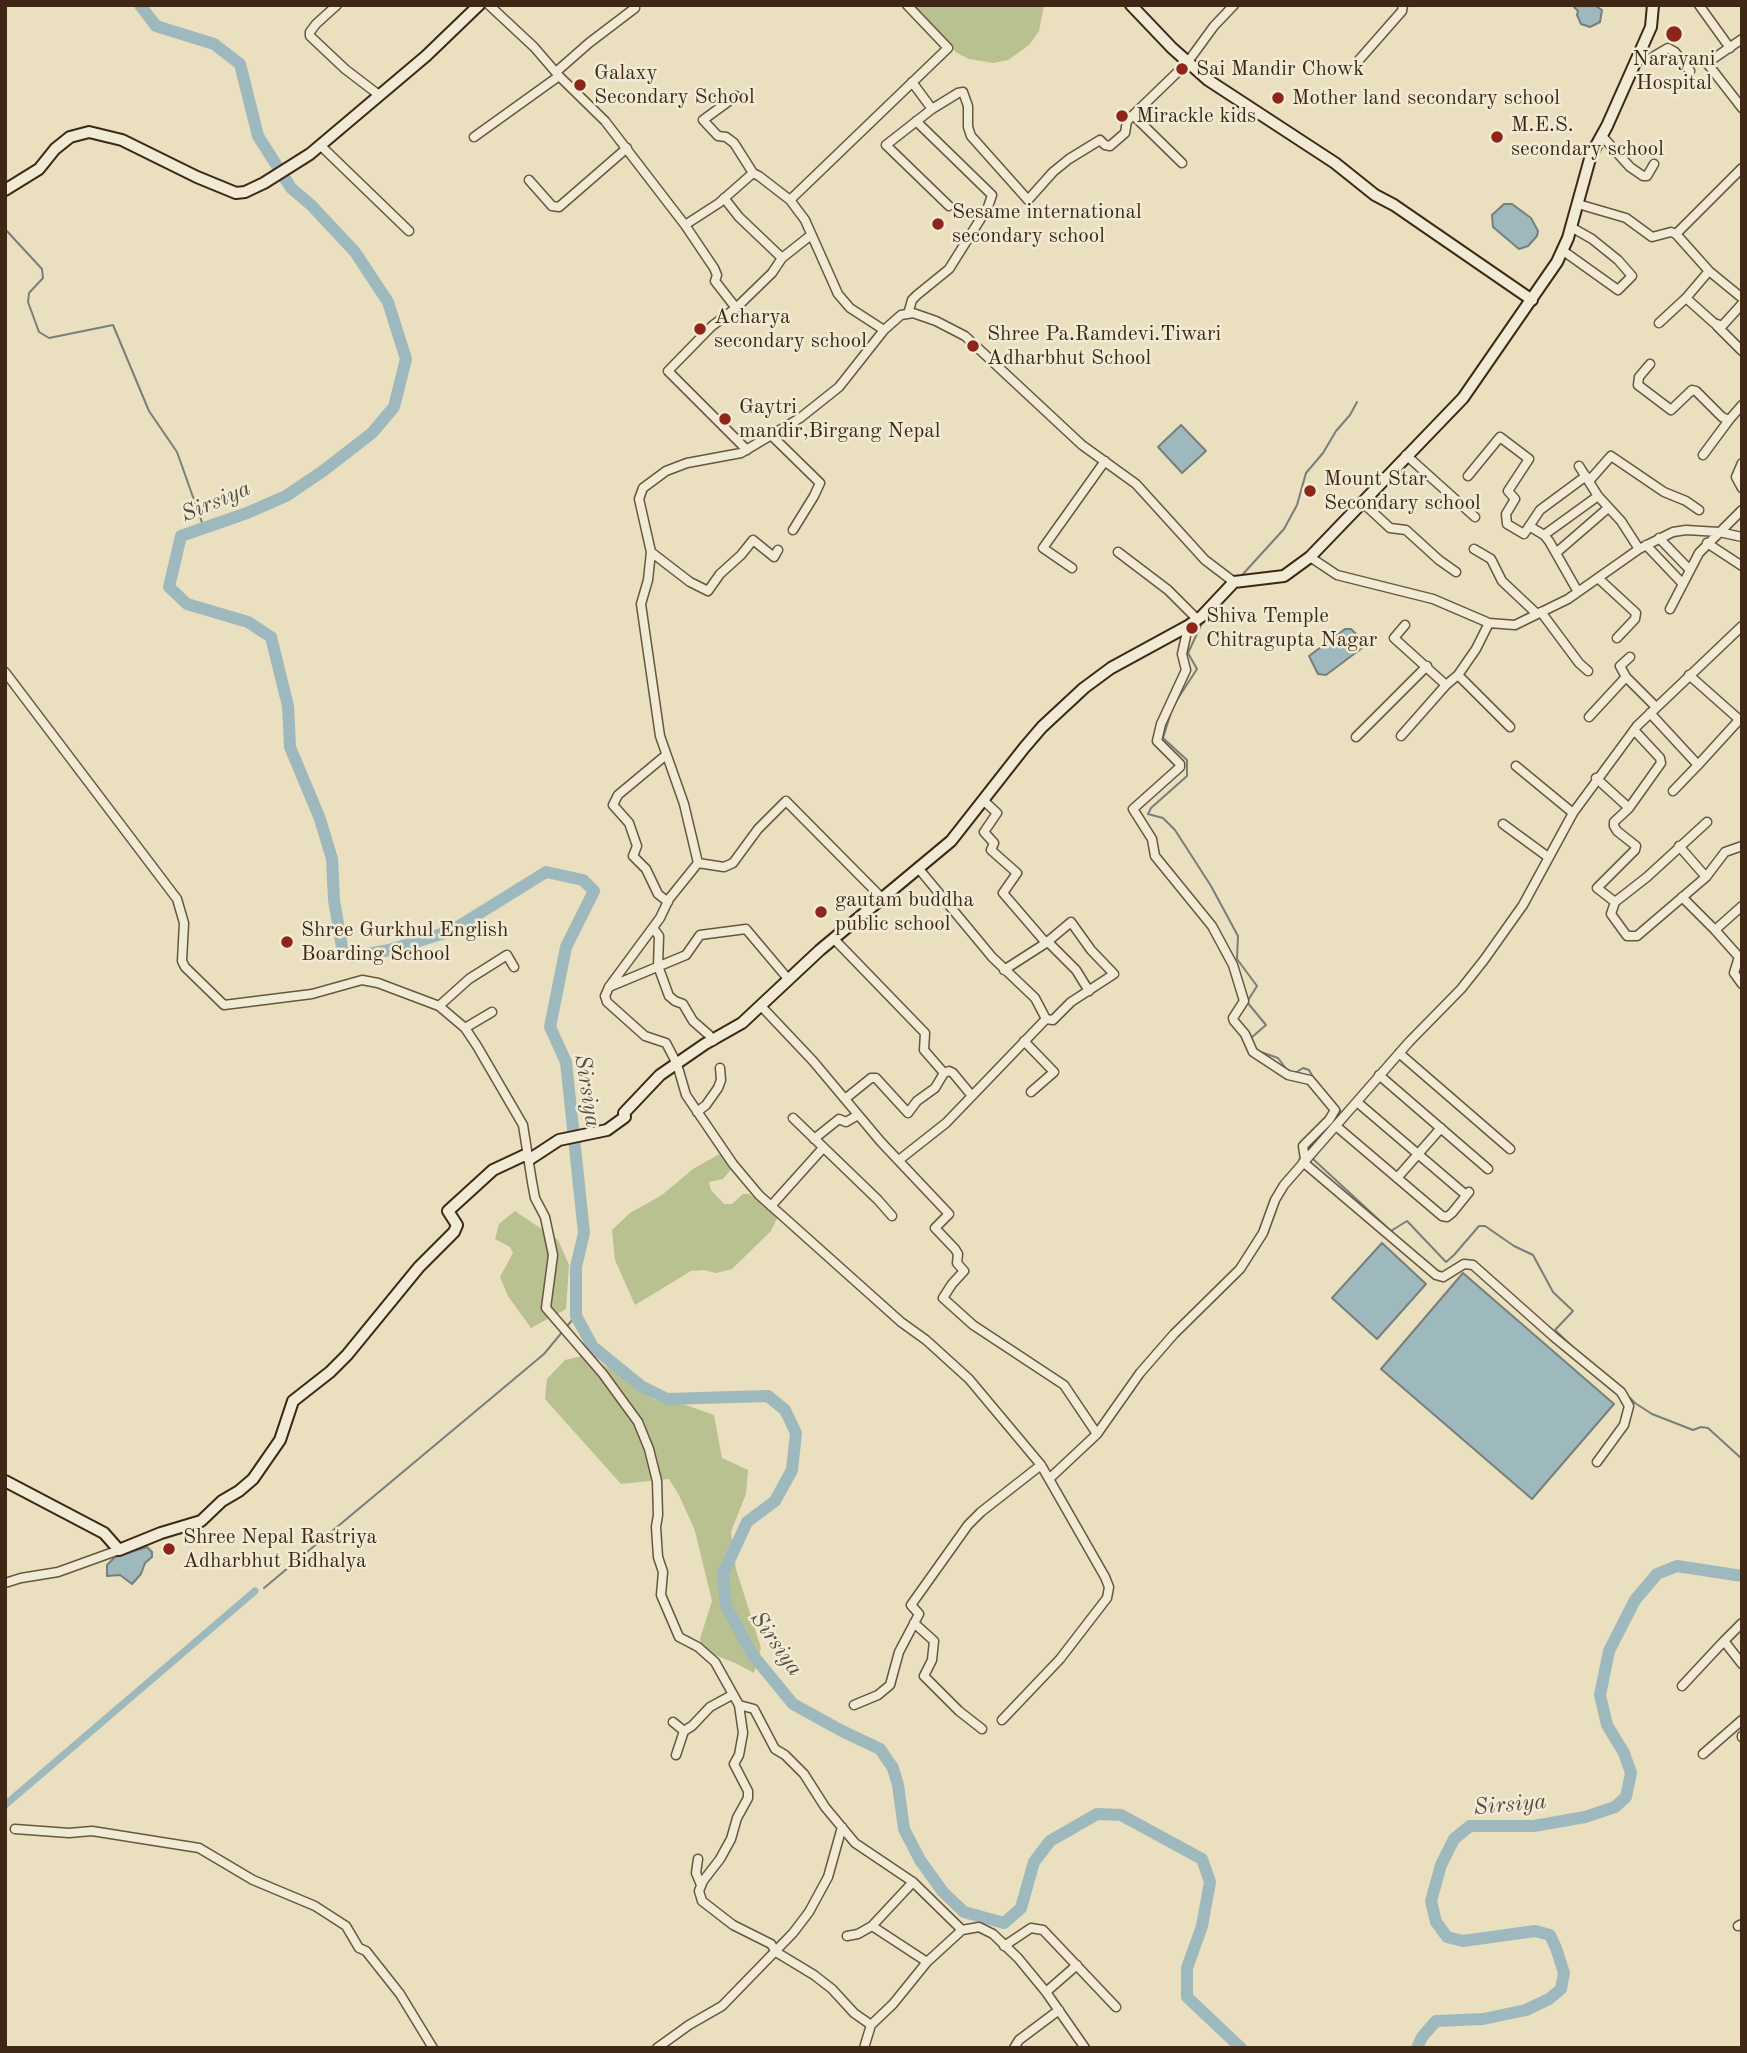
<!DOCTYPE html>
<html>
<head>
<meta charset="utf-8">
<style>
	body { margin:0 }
	#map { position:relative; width:1747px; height:2053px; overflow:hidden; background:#eadfbf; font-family:"Old Standard TT",serif }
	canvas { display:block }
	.frame { position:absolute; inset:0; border:7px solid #3e2715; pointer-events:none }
</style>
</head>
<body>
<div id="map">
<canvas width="1747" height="2053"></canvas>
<div class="frame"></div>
</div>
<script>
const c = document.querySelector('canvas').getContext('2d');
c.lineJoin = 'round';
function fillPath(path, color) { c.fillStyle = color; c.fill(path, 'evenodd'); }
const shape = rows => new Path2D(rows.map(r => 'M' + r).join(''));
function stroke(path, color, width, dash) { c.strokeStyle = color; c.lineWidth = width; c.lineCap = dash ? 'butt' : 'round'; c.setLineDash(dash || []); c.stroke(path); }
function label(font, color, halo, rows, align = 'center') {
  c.font = font + ' "Old Standard TT",serif'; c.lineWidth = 5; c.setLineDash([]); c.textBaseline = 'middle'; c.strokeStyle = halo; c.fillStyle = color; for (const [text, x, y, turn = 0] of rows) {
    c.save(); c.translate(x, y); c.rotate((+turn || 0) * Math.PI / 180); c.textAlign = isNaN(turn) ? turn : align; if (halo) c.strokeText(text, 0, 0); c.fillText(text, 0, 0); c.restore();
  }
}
fillPath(shape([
	[910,5,1044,5,1039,31,1029,45,1008,60,993,63,969,59,957,53],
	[723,1152,733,1167,723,1179,709,1182,711,1190,724,1204,732,1204,743,1194,749,1194,778,1216,771,1231,732,1269,716,1273,704,1270,691,1271,635,1305,615,1260,612,1230,630,1213,662,1195,693,1169],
	[515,1211,558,1240,569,1265,566,1309,531,1328,508,1296,500,1277,513,1253,510,1247,495,1239,499,1224],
	[586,1355,623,1376,654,1400,680,1403,714,1415,722,1458,748,1470,746,1494,731,1532,736,1569,761,1648,754,1673,735,1663,703,1650,700,1639,712,1601,695,1531,679,1495,669,1479,621,1484,545,1399,547,1379,565,1360]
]), '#b9c190');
const water = shape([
	[1576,5,1594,5,1602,10,1600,22,1590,27,1581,24,1577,15,1578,11,1574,7,1576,5],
	[1504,204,1512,204,1531,218,1538,231,1537,236,1528,246,1519,249,1493,227,1492,215,1504,204],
	[1181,425,1206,451,1182,473,1158,447,1181,425],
	[1345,629,1351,629,1364,642,1362,648,1326,675,1318,674,1309,656,1345,629],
	[1382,1243,1426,1284,1377,1339,1332,1298,1382,1243],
	[1463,1273,1614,1404,1532,1499,1381,1369,1463,1273],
	[147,1547,152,1552,152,1557,145,1563,141,1574,132,1584,120,1575,107,1576,107,1565,115,1557,147,1547]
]);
fillPath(water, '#9eb9bd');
stroke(water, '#787f7a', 2);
stroke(shape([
	[5,229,42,269,43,278,29,293,28,302,39,332,49,338,113,325,149,411,177,452,204,528],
	[1243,574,1284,529,1297,505,1306,473,1323,453,1336,431,1350,415,1357,402],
	[1206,619,1214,611],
	[1202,623,1188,653,1197,669,1173,706,1163,738,1187,760,1187,776,1151,808,1148,814,1163,818,1175,830,1211,886,1238,936,1237,959,1257,986,1247,1002,1266,1025,1251,1038],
	[1258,1051,1278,1058,1287,1070,1295,1073,1303,1068,1309,1070,1313,1077],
	[1306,1150,1342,1113,1338,1108],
	[1313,1159,1391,1231,1407,1221,1446,1262,1454,1255,1479,1226,1485,1226,1514,1246,1533,1255,1553,1292,1573,1311,1555,1330,1577,1351],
	[566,1327,576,1316],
	[1603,1372,1612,1380],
	[1626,1394,1635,1403,1652,1414,1693,1430,1701,1427,1708,1428,1742,1459],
	[264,1588,544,1354,563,1331]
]), '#787f7a', 2);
stroke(shape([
	[5,1805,255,1591]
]), '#9eb9bd', 7);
stroke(shape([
	[140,5,156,26,214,44,240,64,258,136,291,188,311,205,355,252,388,302,406,359,394,407,372,433,323,471,286,496,247,513,181,536,169,587,187,604,248,622,271,637,288,706,290,747,320,819,332,859,334,900,342,947,352,957,389,950,451,931,546,872,583,880,594,891,566,947,550,1027,566,1062,584,1233,576,1267,576,1316,593,1347,641,1386,667,1399,768,1396,785,1410,796,1433,792,1470,775,1501,747,1522,723,1574,726,1606,752,1654,793,1704,842,1731,880,1749,893,1768,898,1785,904,1829,920,1860,943,1892,964,1912,1004,1923,1021,1908,1034,1862,1050,1841,1097,1814,1121,1815,1202,1859,1210,1882,1202,1926,1187,1968,1187,1997,1241,2048],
	[1417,2048,1422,2037,1436,2021,1483,2019,1526,2010,1549,1999,1561,1989,1564,1973,1556,1948,1550,1935,1535,1931,1463,1941,1447,1937,1436,1922,1431,1901,1441,1865,1454,1839,1470,1826,1534,1826,1585,1817,1615,1807,1626,1797,1631,1773,1624,1753,1607,1725,1600,1695,1609,1651,1635,1600,1657,1574,1677,1566,1742,1576]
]), '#9eb9bd', 12);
const street = shape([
	[337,5,316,24,310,32,310,36,345,69,379,95],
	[489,5,534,47,559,76,605,121,685,225,714,268,717,275,715,281,736,308],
	[1699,5,1730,48],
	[1742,39,1707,63,1742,108],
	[1637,57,1646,61,1668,48,1675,52,1690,71],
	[1359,60,1402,11,1403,5],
	[556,72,589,43,635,8],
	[912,82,932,109,886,145,949,206],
	[736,96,703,120,718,136,726,137,734,143,753,173],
	[932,109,958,93,963,92,968,106,968,127,971,136,1028,200,1053,172,1069,159,1100,140,1105,145,1110,146,1125,133,1127,121,1187,63,1214,26,1234,5],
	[1134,116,1182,163],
	[1602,136,1630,167,1643,176,1647,176,1654,164],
	[474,137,559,76],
	[320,145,409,231],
	[1742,168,1676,234,1709,271,1742,298],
	[529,180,552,206,559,207,627,148],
	[724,198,739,217,782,258],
	[790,200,948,48,907,5],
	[1578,204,1626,218,1652,237,1671,232,1676,234],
	[685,225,719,203,753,173,759,176,790,200,805,220,838,294,850,308,884,330],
	[1562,250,1618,290,1632,276,1618,260,1592,239,1571,227],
	[1686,298,1714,323,1722,326,1742,304],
	[908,314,912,300,917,295,949,269,988,207,992,195,916,121],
	[1659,323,1686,298,1709,271],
	[1717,326,1742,351],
	[1650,364,1639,377,1638,385,1671,410,1692,390,1696,391,1722,417,1729,420,1742,405],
	[772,436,820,483,814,496,793,530],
	[747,450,668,371,712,326,736,308,772,273,782,258,811,235],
	[1406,455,1475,517],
	[1703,455,1729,420],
	[1742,463,1736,477,1742,488],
	[1579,466,1598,496,1621,521,1639,549],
	[1468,476,1500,437,1529,459,1508,491,1515,499,1506,514,1507,524,1524,534,1540,510,1586,476],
	[1589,481,1611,456,1664,492,1686,501,1699,510],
	[1363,503,1390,528,1406,530,1439,560,1456,572],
	[1529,526,1544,535,1549,541,1578,592],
	[1544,535,1598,496],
	[1659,538,1689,569],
	[1707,543,1742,566],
	[1646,545,1683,584],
	[1474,549,1491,559,1502,581,1537,614],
	[651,552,690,582,708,591,720,574,741,555,753,540,774,557,778,550],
	[1118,552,1168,590,1197,619],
	[1556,553,1608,508],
	[1310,557,1337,575,1433,599,1489,623,1515,625,1568,599,1639,549,1673,532,1686,530,1719,532,1742,537],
	[1072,568,1043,548,1105,461],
	[1598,578,1636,613,1635,619,1617,638],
	[1234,582,1205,560,1136,484,1082,445,965,336,936,321,913,313,901,315,884,330,839,387,800,418,741,453,687,463,666,471,643,488,639,499,651,552,648,580,641,604,660,736,684,804,698,863,669,899,660,918,609,987,605,996,607,1002,645,1036,666,1043,677,1064,686,1095,733,1164,759,1195,901,1322,926,1340,969,1379,1041,1465,1049,1479,1097,1434,1140,1373,1174,1334,1240,1269,1263,1233,1275,1200,1284,1185,1409,1042,1461,989,1484,960,1523,905,1573,813,1637,726,1742,626],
	[1670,609,1699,553,1742,510],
	[1541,612,1579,663,1588,671],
	[1405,625,1394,638,1446,685],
	[1185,628,1186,636,1182,654,1186,670,1161,724,1157,741,1180,764,1180,767,1133,809,1152,839,1155,856,1212,926,1233,965,1244,1001,1233,1018,1234,1021,1245,1034,1253,1052,1288,1075,1310,1080,1335,1110,1329,1120,1303,1146,1305,1159],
	[5,672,177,899,184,923,182,961,185,967,224,1005,312,994,362,980,378,983,439,1006,465,1028,477,1046,523,1125,532,1182,535,1198,545,1217,553,1255,546,1308,603,1374,638,1422,649,1449,657,1481,658,1515,656,1527,658,1557,663,1572,661,1595,679,1637,698,1647,715,1662,739,1705,743,1733,739,1755,734,1764,748,1791,748,1798,737,1818,731,1839,720,1859,703,1881,699,1891,702,1901,733,1925,771,1944,776,1952,814,1975,832,1989,854,2013,871,2025],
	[1458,675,1510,727],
	[1689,675,1742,722],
	[1626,677,1620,666,1630,657],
	[1650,713,1698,765,1739,720],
	[1589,717,1626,677,1656,707],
	[1401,736,1446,685,1458,675,1476,649,1489,623],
	[1356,737,1427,666],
	[666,755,618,795,613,805,629,823,637,846,633,856,646,869,658,894,668,902],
	[1516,766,1573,813],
	[1596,778,1629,808,1614,822,1614,826,1617,831,1636,846,1635,850,1597,888,1615,902,1611,914,1627,936,1637,936,1706,877,1725,852,1742,846],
	[1673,791,1698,765],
	[1629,808,1661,763,1660,758,1634,730],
	[1503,824,1548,857],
	[1679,846,1706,877],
	[698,863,724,867,733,863,758,829,786,801,883,899],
	[919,869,992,957,1035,998,1046,1019],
	[1682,897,1715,930],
	[1615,902,1647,877,1707,822],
	[1742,906,1715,930,1739,957,1734,973,1742,984],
	[653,928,659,936,658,966,669,996,675,1001,683,1004,693,1021,709,1035,713,1041],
	[834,939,925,1033,924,1050,944,1073,949,1071,953,1073,972,1096],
	[1048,942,1076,970,1089,991],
	[1004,970,1046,943],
	[609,987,686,955,700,935,746,929,789,980],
	[439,1006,469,979,507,955,514,967],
	[761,1006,813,1061,881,1142,949,1214,935,1228,955,1249,958,1254,957,1263,964,1271,952,1284,943,1298,973,1325,1064,1385,1097,1434],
	[465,1028,492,1012],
	[1024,1041,1054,1072,1031,1092],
	[1399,1053,1510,1149],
	[1379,1075,1488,1169],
	[845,1099,871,1078,876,1078,908,1113,917,1101,935,1088,944,1073],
	[1357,1102,1466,1195],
	[697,1112,706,1105,718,1088,721,1080,720,1068],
	[793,1118,878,1200,892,1216],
	[1336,1126,1442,1216,1447,1217,1452,1213,1469,1192],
	[814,1139,839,1119,846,1122,858,1115],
	[899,1160,946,1123,1046,1019,1053,1020,1071,1002,1114,974,1091,950,1071,922,1046,943,1003,893,1017,873,991,850,994,843,984,832,997,813,983,800],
	[1303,1162,1436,1275,1443,1277,1464,1264,1473,1265,1554,1337,1621,1392,1629,1406,1624,1425,1597,1462],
	[1397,1178,1441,1128],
	[771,1206,823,1148],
	[5,1583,21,1578,58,1572,119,1550],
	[914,1623,934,1641,932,1660,924,1676,959,1711,982,1729],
	[1742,1623,1724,1641,1742,1664],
	[1682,1686,1724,1641],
	[739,1705,754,1709,775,1749,785,1755,804,1774,825,1807,855,1843,913,1882,962,1930],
	[854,1705,878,1695,890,1685,899,1652,919,1614,911,1605,968,1525,981,1512,1041,1465],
	[1002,1720,1060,1659,1107,1598,1109,1587,1105,1577,1049,1479],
	[673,1722,684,1731,692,1726,710,1707,732,1695],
	[1742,1736,1742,1737],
	[1703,1754,1742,1720],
	[676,1755,684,1731],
	[15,1829,69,1833,92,1831,199,1848,253,1880,315,1906,346,1926,359,1948,366,1951,400,1994,433,2048],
	[698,1859,696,1873,701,1885],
	[872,1926,927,1962],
	[1738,1926,1742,1924],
	[847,1936,858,1934,872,1926,913,1882],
	[1004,1946,1031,1928,1043,1930,1116,2007],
	[1046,1992,1077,1965],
	[657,2048,689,2025,722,2006,793,1933,809,1912,828,1877,842,1827],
	[864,2048,871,2025,893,2004,927,1962,962,1930,979,1927,993,1934,1018,1958,1046,1992,1085,2048],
	[1014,2048,1019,2040,1059,2010]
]);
const secondary = shape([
	[1131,5,1172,48,1208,80,1335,163,1375,195,1394,205,1532,300],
	[5,190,39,169,55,149,70,137,89,132,122,140,197,177,236,193,245,192,264,183,310,154,426,56,479,5],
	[5,1481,104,1533,119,1550,161,1533,201,1521,222,1501,239,1491,253,1479,280,1440,293,1401,330,1372,347,1355,419,1267,454,1232,457,1225,448,1211,493,1170,525,1155,530,1159,559,1140,607,1130,625,1117,624,1113,660,1075,705,1044,742,1023,820,950,951,841,1024,748,1042,727,1084,688,1111,668,1188,626,1202,616,1234,582,1284,576,1310,557,1463,398,1557,262,1568,238,1591,155,1607,126,1651,27,1653,5]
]);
stroke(street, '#695540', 11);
stroke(secondary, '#3e2715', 14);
stroke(street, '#f1ead5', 8);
stroke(secondary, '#f1ead5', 10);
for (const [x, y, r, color] of [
	[1674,34,9,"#8f2418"],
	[1182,69,7,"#8f2418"],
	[580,85,7,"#8f2418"],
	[1278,98,7,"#8f2418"],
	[1122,116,7,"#8f2418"],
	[1497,137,7,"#8f2418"],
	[938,224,7,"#8f2418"],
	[700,329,7,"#8f2418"],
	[973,346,7,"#8f2418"],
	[725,419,7,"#8f2418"],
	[1310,491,7,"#8f2418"],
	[1192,628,7,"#8f2418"],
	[821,912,7,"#8f2418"],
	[287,942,7,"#8f2418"],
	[169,1549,7,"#8f2418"]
]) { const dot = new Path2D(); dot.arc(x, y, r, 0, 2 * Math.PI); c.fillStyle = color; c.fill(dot); stroke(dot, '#f1ead5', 2.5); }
label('21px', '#3e2715', '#f1ead5', [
	["Narayani",1674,59,"center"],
	["Hospital",1674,83,"center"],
	["Sai Mandir Chowk",1196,69],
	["Galaxy",594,73],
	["Secondary School",594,97],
	["Mother land secondary school",1292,98],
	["Mirackle kids",1136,116],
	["M.E.S.",1511,125],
	["secondary school",1511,149],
	["Sesame international",952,212],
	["secondary school",952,236],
	["Acharya",714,317],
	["secondary school",714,341],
	["Shree Pa.Ramdevi.Tiwari",987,334],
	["Adharbhut School",987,358],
	["Gaytri",739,407],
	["mandir,Birgang Nepal",739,431],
	["Mount Star",1324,479],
	["Secondary school",1324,503],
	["Shiva Temple",1206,616],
	["Chitragupta Nagar",1206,640],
	["gautam buddha",835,900],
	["public school",835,924],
	["Shree Gurkhul English",301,930],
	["Boarding School",301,954],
	["Shree Nepal Rastriya",183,1537],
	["Adharbhut Bidhalya",183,1561]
], 'left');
label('italic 23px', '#564c3f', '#f1ead5', [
	["Sirsiya",216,502,-23],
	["Sirsiya",587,1091,81],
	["Sirsiya",776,1644,55],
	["Sirsiya",1510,1805,-5]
]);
</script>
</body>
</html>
